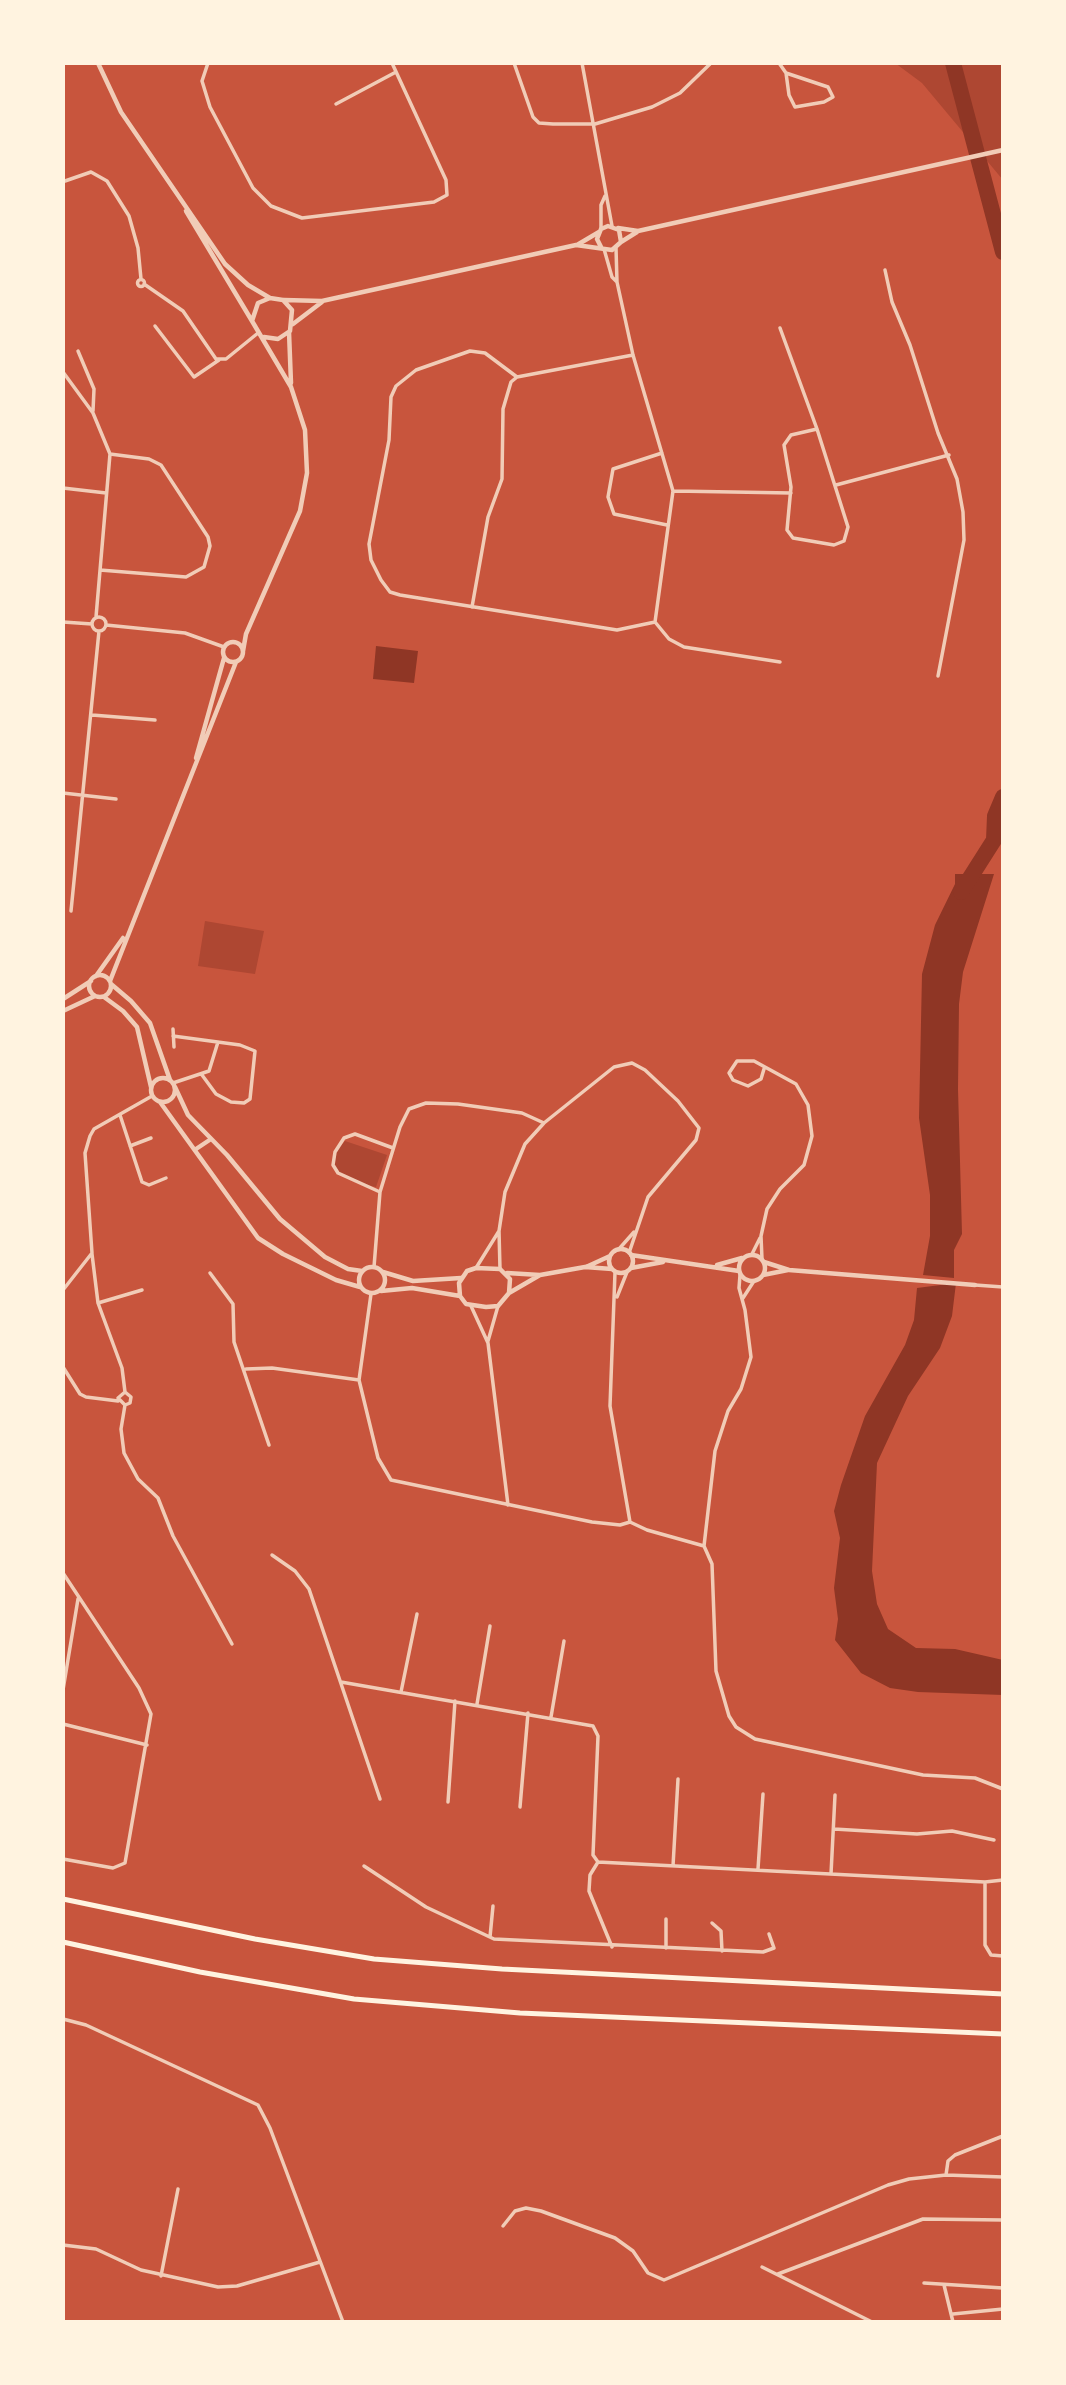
<!DOCTYPE html>
<html>
<head>
<meta charset="utf-8">
<style>
	body { margin:0 }
	#map { position:relative; width:1066px; height:2385px; overflow:hidden; background:#c8553d; font-family:"DM Sans",sans-serif }
	canvas { display:block }
	.frame { position:absolute; inset:0; border:65px solid #fff3e0; pointer-events:none }
</style>
</head>
<body>
<div id="map">
<canvas width="1066" height="2385"></canvas>
<div class="frame"></div>
</div>
<script>
const c = document.querySelector('canvas').getContext('2d');
c.lineJoin = 'round';
function fillPath(path, color) { c.fillStyle = color; c.fill(path, 'evenodd'); }
const shape = rows => new Path2D(rows.map(r => 'M' + r).join(''));
function stroke(path, color, width, dash) { c.strokeStyle = color; c.lineWidth = width; c.lineCap = dash ? 'butt' : 'round'; c.setLineDash(dash || []); c.stroke(path); }
fillPath(shape([
	[895,63,1003,63,1003,180,922,83],
	[205,921,264,931,255,974,198,966],
	[345,1141,387,1155,376,1187,358,1183,340,1173,333,1165,337,1150]
]), '#ae4732');
fillPath(shape([
	[376,646,418,651,414,683,373,679],
	[955,874,994,874,963,972,959,1004,958,1089,962,1234,954,1250,954,1278,923,1275,930,1236,930,1195,919,1118,922,974,935,925,955,884],
	[956,1283,952,1316,940,1348,908,1396,877,1463,872,1571,877,1604,888,1629,916,1648,955,1649,1003,1660,1003,1695,918,1692,890,1688,861,1673,835,1640,838,1619,834,1588,840,1538,834,1511,841,1485,865,1416,905,1345,914,1320,917,1288]
]), '#8f3625');
stroke(shape([
	[953,63,1003,252],
	[961,892,994,840,995,816,1003,797]
]), '#8f3625', 16);
stroke(shape([
	[208,63,202,81,210,107,253,188,271,206,302,218,434,202,447,195,446,180,392,63],
	[514,63,533,117,539,123,553,124,595,124,652,107,680,93,711,63],
	[582,63,612,226],
	[779,63,786,73,789,95,795,107,824,102,833,97,828,87,786,73],
	[336,104,396,72],
	[65,181,91,172,107,181,129,216,138,248,141,279],
	[601,228,601,205,605,196],
	[616,248,617,282,633,355,673,491,655,622],
	[604,249,612,277,617,282],
	[885,270,892,302,910,345,938,433,957,479,963,512,964,540,938,676],
	'137.5 283a3.5 3.5 0 1 1 7 0a3.5 3.5 0 1 1-7 0Z',
	[144,284,183,311,216,359,226,359,258,333],
	[155,326,194,377,219,360],
	[780,328,817,429],
	[78,351,94,389,93,411],
	[63,372,93,413,110,454,96,617],
	[517,377,485,353,470,351,416,370,396,386,391,397,389,440,369,544,371,560,381,580,390,592,400,595,617,630,655,622],
	[817,429,848,527,844,541,834,545,793,538,787,530,791,487,784,445,791,435,817,429],
	[662,453,613,469,608,497,614,514,667,525],
	[836,485,949,455],
	[63,488,106,493],
	[674,491,791,493],
	[100,570,186,577,204,567,210,546,208,537,161,465,149,459,110,454],
	[472,607,488,517,502,479,503,409,511,382,517,377,633,355],
	'92 624a7 7 0 1 1 14 0a7 7 0 1 1-14 0Z',
	[63,622,92,624],
	[655,622,669,639,684,647,780,662],
	[106,625,185,633,224,647],
	[92,715,155,720],
	[63,793,116,799],
	[71,911,99,631],
	[173,1029,174,1047],
	[173,1036,240,1045,255,1051,250,1099,244,1103,231,1102,216,1094,202,1075],
	[173,1083,209,1071,218,1042],
	[120,1115,142,1182,149,1185,166,1178],
	[130,1146,151,1138],
	[380,1192,338,1173,333,1165,335,1152,344,1138,355,1134,393,1148],
	[619,1249,634,1232],
	[92,1254,98,1303,122,1368,125,1392,131,1397,130,1403,125,1405,118,1398,125,1392],
	[752,1254,760,1238],
	[762,1259,761,1236,767,1209,780,1189,804,1165,812,1136,808,1105,796,1084,754,1061,737,1061,729,1073,733,1080,748,1086,761,1079,764,1069],
	[374,1267,380,1192,400,1127,409,1109,426,1103,458,1104,522,1113,544,1123],
	[476,1268,499,1231],
	[500,1269,499,1231,505,1192,525,1144,544,1123,614,1067,632,1063,645,1070,678,1101,699,1128,696,1140,648,1197,629,1253],
	[615,1272,610,1406,630,1522],
	[210,1273,233,1304,234,1342,269,1445],
	[740,1275,739,1288,745,1310,751,1357,741,1389,728,1411,715,1451,704,1546,712,1564,716,1671,729,1716,736,1727,755,1739,923,1775,975,1778,1003,1789],
	[975,1285,1003,1287],
	[63,1290,92,1253,85,1153,90,1136,94,1129,152,1096],
	[371,1294,359,1380,378,1458,391,1480,592,1522,620,1525,630,1522,647,1530,704,1546],
	[617,1297,627,1272],
	[743,1298,754,1281],
	[98,1303,142,1290],
	[471,1306,488,1343,508,1505],
	[488,1341,498,1306],
	[63,1367,80,1394,86,1397,118,1401],
	[246,1369,272,1368,359,1380],
	[125,1405,121,1429,124,1453,138,1479,158,1498,173,1536,232,1644],
	[272,1555,295,1571,309,1589,380,1799],
	[63,1573,139,1688,151,1714,125,1863,113,1868,63,1859],
	[341,1682,593,1726,598,1736,593,1855,598,1862,985,1882,1003,1880],
	[63,1690,78,1599],
	[401,1692,417,1614],
	[477,1704,490,1626],
	[551,1717,564,1641],
	[63,1724,147,1745],
	[448,1802,455,1701],
	[520,1807,528,1713],
	[834,1829,917,1834,952,1831,994,1840],
	[598,1862,590,1875,589,1891,612,1947],
	[364,1866,426,1907,494,1939,763,1952,774,1948,769,1934],
	[673,1866,678,1779],
	[758,1869,763,1794],
	[831,1874,835,1795],
	[985,1882,985,1945,991,1955,1003,1956],
	[712,1923,721,1931,722,1951],
	[490,1937,493,1906],
	[666,1948,666,1919],
	[63,2019,86,2025,258,2105,270,2128,343,2322],
	[946,2175,948,2161,955,2155,1003,2136],
	[503,2226,515,2211,526,2208,541,2211,615,2238,633,2251,648,2273,664,2280,888,2185,909,2179,946,2175,1003,2177],
	[63,2245,96,2249,141,2270,218,2287,237,2286,320,2262],
	[762,2267,872,2322],
	[778,2274,923,2219,1003,2220],
	[161,2276,178,2189],
	[924,2283,1003,2288],
	[944,2285,953,2322],
	[953,2314,1003,2309]
]), '#f1ccb7', 3.5);
stroke(shape([
	[98,63,121,112,225,264,248,285,270,298],
	[186,211,252,321],
	[618,228,638,231,1003,150],
	[621,242,637,232],
	[577,245,599,232],
	[284,300,322,301,576,245,612,250,621,242,619,230,608,226,601,229,597,239,601,247],
	[293,324,322,302],
	[289,332,291,383],
	'223 652a10 10 0 1 1 20 0a10 10 0 1 1-20 0Z',
	[243,651,246,634,300,511,307,473,305,430,291,387,252,321,258,303,270,298,283,300,292,310,290,331,278,339,264,337],
	[196,758,224,658],
	'89 986a11 11 0 1 1 22 0a11 11 0 1 1-22 0Z',
	[96,976,123,938],
	[110,981,236,662],
	[111,984,131,1001,150,1023,170,1080],
	[104,997,123,1011,137,1027,151,1087],
	[63,999,91,981],
	[63,1011,95,996],
	'151 1090a12 12 0 1 1 24 0a12 12 0 1 1-24 0Z',
	[175,1087,188,1115,227,1155,280,1219,325,1257,348,1269,362,1271],
	[160,1102,258,1238,283,1254,336,1280,360,1287],
	[196,1149,211,1139],
	'609 1261a12 12 0 1 1 24 0a12 12 0 1 1-24 0Z',
	'739 1268a13 13 0 1 1 26 0a13 13 0 1 1-26 0Z',
	[631,1255,739,1271],
	[764,1262,789,1270,975,1285],
	[717,1265,742,1258],
	'359 1280a13 13 0 1 1 26 0a13 13 0 1 1-26 0Z',
	[586,1267,610,1256],
	[631,1268,663,1262],
	[383,1272,413,1281,461,1278],
	[507,1273,540,1275,585,1267,612,1269],
	[763,1275,788,1270],
	[381,1291,412,1288,460,1296],
	[509,1293,510,1279,500,1269,476,1268,467,1271,459,1283,460,1296,466,1304,486,1307,498,1306,509,1293,540,1275]
]), '#f1ccb7', 4.5);
stroke(shape([
	[63,1899,255,1939,374,1959,502,1969,1003,1994],
	[63,1942,200,1972,354,1999,520,2013,1003,2034]
]), '#fff3e0', 5);
</script>
</body>
</html>
